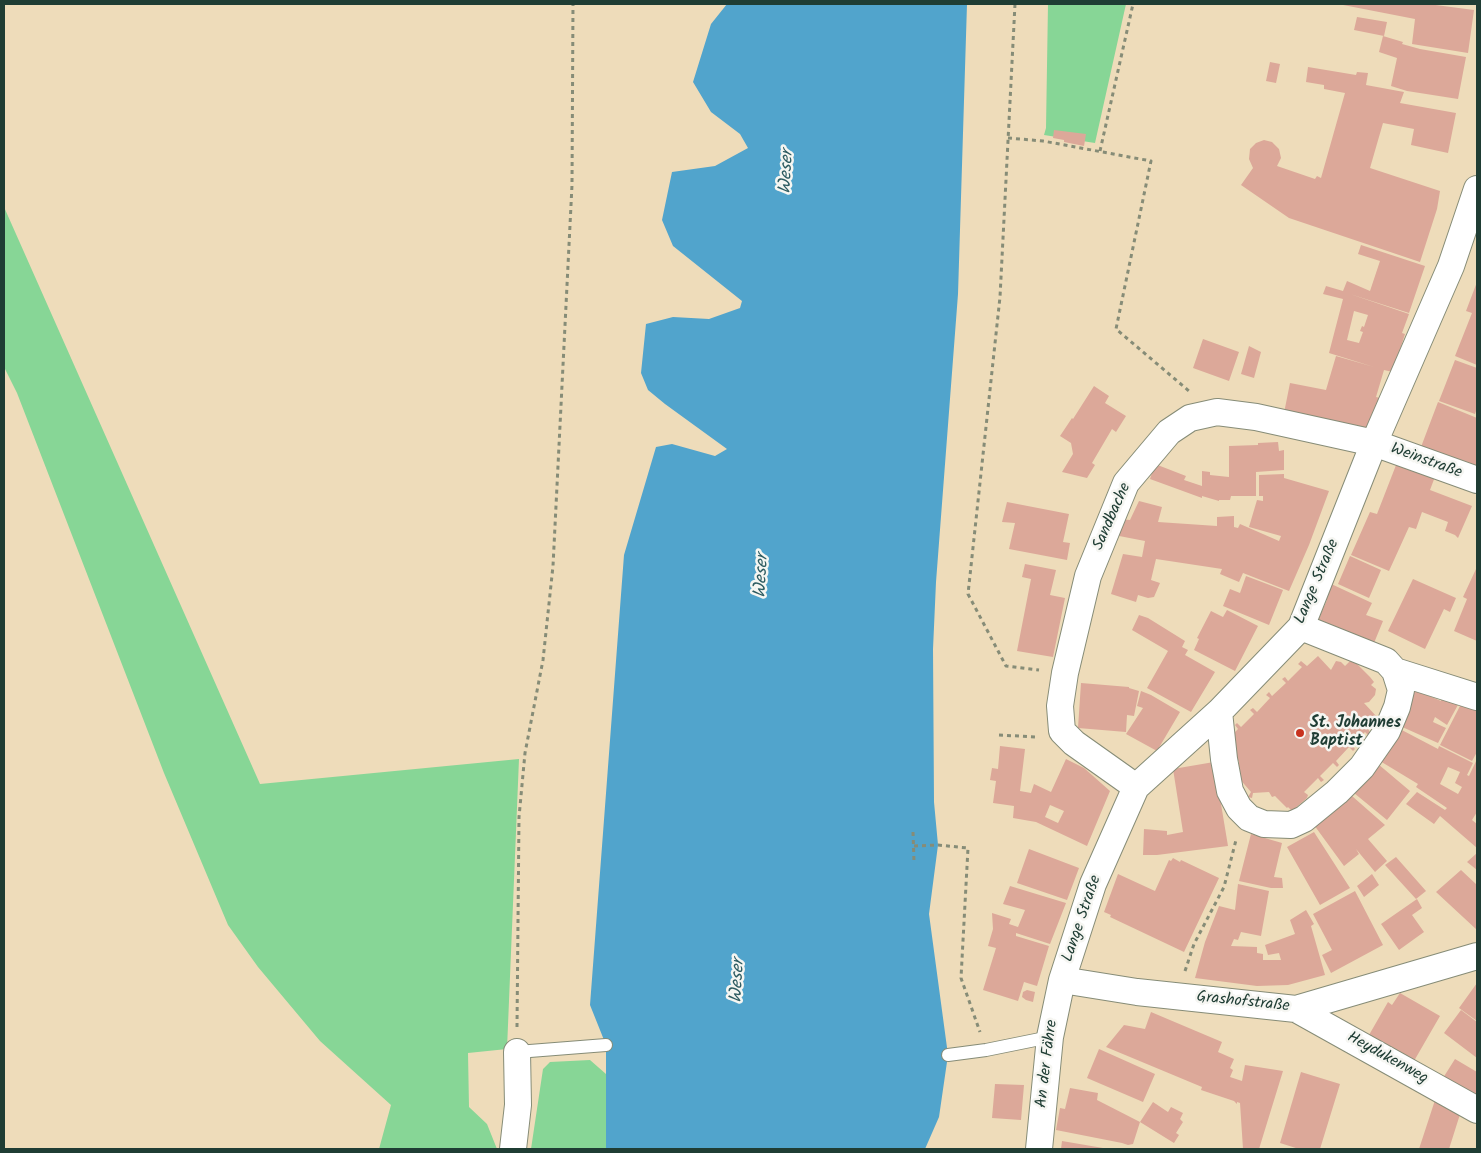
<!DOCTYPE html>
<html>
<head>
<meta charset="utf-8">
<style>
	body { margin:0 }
	#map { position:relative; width:1481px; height:1153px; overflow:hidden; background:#eedcba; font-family:Kalam,sans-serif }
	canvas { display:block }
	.frame { position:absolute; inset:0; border:5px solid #1f3d34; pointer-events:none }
</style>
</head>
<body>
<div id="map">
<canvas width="1481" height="1153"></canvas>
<div class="frame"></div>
</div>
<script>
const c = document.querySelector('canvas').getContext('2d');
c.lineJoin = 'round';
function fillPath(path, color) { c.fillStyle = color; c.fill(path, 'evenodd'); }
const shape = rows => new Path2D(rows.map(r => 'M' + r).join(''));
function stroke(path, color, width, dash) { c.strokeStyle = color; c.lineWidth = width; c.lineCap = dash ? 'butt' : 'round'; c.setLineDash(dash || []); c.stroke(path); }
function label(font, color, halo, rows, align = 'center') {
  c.font = font + ' Kalam,sans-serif'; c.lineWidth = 5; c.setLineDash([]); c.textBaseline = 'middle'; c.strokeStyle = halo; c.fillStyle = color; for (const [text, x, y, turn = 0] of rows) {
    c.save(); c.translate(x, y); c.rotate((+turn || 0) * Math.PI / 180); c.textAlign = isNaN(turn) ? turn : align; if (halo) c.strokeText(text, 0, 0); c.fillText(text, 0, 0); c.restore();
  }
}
fillPath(shape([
	[1048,4,1126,4,1095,143,1044,135,1046,128],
	[4,207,260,784,519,759,507,1049,468,1053,469,1107,487,1124,497,1149,379,1149,391,1105,320,1041,258,967,228,925,164,773,17,393,4,367],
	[590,1060,606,1074,606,1149,531,1149,543,1069,550,1062]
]), '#87d696');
fillPath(shape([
	[727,4,967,4,958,294,936,582,933,649,934,802,938,845,929,914,948,1055,939,1117,925,1149,606,1149,606,1045,590,1005,624,555,656,447,672,444,715,456,727,449,665,404,648,390,641,373,646,324,673,317,709,319,740,308,742,301,673,246,662,220,672,172,715,166,748,148,740,134,711,112,693,82,711,24]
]), '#51a4cc');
fillPath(shape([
	[1338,4,1428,4,1474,10,1468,53,1412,44,1415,19],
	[1357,17,1387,22,1384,36,1354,30],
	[1383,36,1403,42,1402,44,1420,49,1466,57,1458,99,1407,91,1391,86,1397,58,1379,52],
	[1270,62,1280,64,1276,83,1266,81],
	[1308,67,1356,75,1357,72,1368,73,1366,85,1404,92,1400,103,1456,113,1448,153,1411,145,1414,129,1383,123,1370,168,1440,191,1437,209,1420,262,1289,218,1241,185,1253,168,1249,159,1250,149,1256,143,1264,140,1272,142,1279,149,1281,158,1277,166,1315,179,1317,176,1321,178,1345,93,1324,89,1324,85,1306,82],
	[1054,130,1086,134,1084,146,1064,142,1064,140,1053,138],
	[1361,245,1425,266,1409,313,1350,294,1409,314,1402,333,1405,334,1393,372,1384,370,1376,397,1380,398,1368,432,1284,413,1290,383,1326,390,1336,356,1374,367,1329,353,1343,299,1323,294,1326,286,1343,291,1347,281,1370,291,1380,261,1358,254],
	[1354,311,1368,315,1364,327,1362,326,1360,331,1363,332,1359,343,1347,340],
	[1477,282,1477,365,1455,356,1472,313,1466,311],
	[1203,339,1239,352,1229,381,1193,368],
	[1249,346,1261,352,1254,378,1241,374],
	[1455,360,1477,368,1477,408,1475,414,1439,401],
	[1094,386,1109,396,1105,403,1126,416,1116,432,1112,429,1092,463,1095,465,1087,478,1062,472,1073,454,1071,443,1060,436,1072,418,1073,419],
	[1438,402,1477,418,1477,468,1421,447],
	[1278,442,1279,451,1284,450,1284,470,1256,472,1256,496,1231,496,1230,500,1219,500,1219,501,1202,496,1202,498,1150,479,1155,464,1186,476,1184,480,1202,486,1202,471,1210,472,1210,475,1229,477,1229,446,1258,445,1258,443],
	[1398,460,1436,474,1430,490,1472,506,1458,538,1455,535,1445,531,1448,522,1422,512,1416,529,1409,527,1389,571,1351,555,1370,512,1377,514],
	[1284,474,1284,478,1329,491,1309,545,1289,591,1243,573,1239,582,1220,574,1222,569,1156,559,1151,580,1160,583,1154,597,1148,598,1138,595,1136,602,1111,594,1123,554,1142,557,1145,541,1114,535,1119,519,1130,520,1139,501,1162,507,1158,522,1217,526,1217,517,1234,516,1234,527,1238,528,1240,524,1279,541,1281,536,1249,527,1257,500,1263,501,1263,496,1259,496,1259,475],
	[1007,502,1069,514,1063,542,1070,543,1067,560,1009,549,1015,523,1002,522],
	[1350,556,1381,570,1369,598,1338,584],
	[1025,564,1056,570,1050,595,1065,598,1053,657,1017,651,1031,579,1022,577],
	[1476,569,1477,570,1477,641,1454,631,1467,599,1463,597],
	[1246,576,1283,590,1269,625,1223,606,1230,589,1240,593],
	[1413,579,1456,598,1450,612,1444,609,1425,649,1388,631],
	[1327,582,1372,603,1366,615,1383,621,1374,643,1318,620,1327,600,1321,597],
	[1227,610,1258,626,1235,671,1194,650,1199,639,1197,638,1211,611,1223,617],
	[1139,615,1148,618,1185,641,1182,647,1188,650,1185,655,1215,672,1191,712,1147,688,1168,651,1132,630],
	[1318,656,1331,670,1336,661,1341,662,1345,666,1352,659,1370,677,1374,682,1371,685,1376,689,1375,695,1369,702,1364,703,1377,717,1367,727,1371,734,1369,736,1365,732,1352,745,1355,749,1353,751,1349,747,1336,761,1339,765,1337,767,1333,763,1320,776,1324,780,1321,782,1318,778,1304,792,1308,795,1307,798,1292,811,1288,807,1287,808,1275,796,1272,797,1269,792,1253,793,1252,798,1248,797,1251,792,1238,777,1239,761,1234,759,1223,744,1238,729,1235,725,1237,723,1241,727,1254,714,1250,710,1253,708,1257,712,1270,698,1266,695,1269,692,1272,696,1286,683,1282,679,1285,677,1288,681,1302,667,1298,664,1301,661,1307,666],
	[1081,683,1129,687,1129,688,1139,691,1134,716,1127,715,1126,732,1078,728],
	[1415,690,1441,701,1441,699,1459,703,1447,725,1435,717,1433,722,1446,728,1438,743,1400,726],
	[1141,691,1151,695,1180,712,1157,751,1126,734,1143,708,1137,706],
	[1461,704,1477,710,1477,752,1472,761,1440,745],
	[1398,728,1438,749,1439,746,1473,763,1467,775,1469,776,1477,759,1477,812,1472,820,1477,824,1477,848,1440,816,1434,824,1406,804,1417,792,1445,810,1447,808,1416,787,1418,784,1380,761],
	[1448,767,1460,772,1455,783,1462,787,1458,794,1440,784],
	[1000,746,1025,749,1020,791,1031,793,1034,784,1051,792,1066,759,1084,768,1110,791,1087,846,1036,822,1013,818,1014,806,993,803,996,781,990,780,992,768,998,769],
	[1050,805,1064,811,1058,823,1045,817],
	[1214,762,1228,846,1157,855,1143,855,1144,829,1167,831,1167,835,1183,832,1173,769],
	[1378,764,1410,791,1387,820,1354,793],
	[1352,796,1385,825,1368,839,1387,861,1375,872,1356,849,1359,854,1344,866,1314,825],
	[1314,832,1350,888,1320,905,1287,847],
	[1251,834,1282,843,1274,877,1282,878,1283,888,1271,888,1239,881],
	[1029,849,1079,868,1067,900,1017,883],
	[1477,853,1477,870,1467,862],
	[1396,857,1426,891,1416,899,1385,865],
	[1173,858,1180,862,1181,860,1219,878,1184,952,1110,917,1111,915,1104,912,1118,874,1155,891,1169,860,1171,861],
	[1461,870,1477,885,1477,930,1436,892],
	[1372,874,1379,885,1364,897,1357,886],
	[1238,884,1269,891,1261,936,1241,932,1238,940,1234,939,1231,946,1257,947,1257,953,1263,954,1263,960,1281,960,1279,953,1268,955,1265,945,1295,934,1290,920,1306,910,1314,924,1311,926,1325,975,1288,985,1257,986,1195,978,1205,942,1219,906,1235,910],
	[1010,886,1066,903,1050,944,1016,933,1016,936,1049,946,1037,986,1024,982,1018,1001,983,990,996,948,988,946,993,929,992,913,1011,919,1009,924,1018,927,1025,910,1003,904],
	[1355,891,1383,945,1331,973,1322,955,1332,950,1313,914],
	[1417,899,1422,908,1412,915,1424,932,1399,950,1381,924],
	[1477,983,1477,1021,1459,1008],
	[1027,990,1035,992,1033,1002,1026,1000,1022,997,1023,992],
	[1400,993,1440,1016,1414,1061,1369,1035,1388,1002,1392,1005],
	[1461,1010,1477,1022,1477,1058,1444,1033],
	[1151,1012,1222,1042,1218,1052,1234,1059,1230,1068,1233,1070,1230,1077,1242,1081,1245,1065,1283,1071,1259,1149,1243,1149,1240,1103,1237,1102,1237,1104,1234,1101,1201,1090,1202,1087,1106,1047,1124,1025,1145,1029],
	[1099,1049,1155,1074,1143,1102,1087,1078],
	[1455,1059,1477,1072,1477,1099,1443,1078],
	[1301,1072,1340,1084,1320,1149,1299,1149,1280,1143],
	[995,1084,1024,1085,1021,1120,992,1118],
	[1070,1088,1098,1093,1097,1100,1140,1122,1133,1144,1128,1145,1122,1143,1056,1130,1060,1108,1065,1109],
	[1437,1094,1462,1108,1449,1149,1419,1149],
	[1153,1102,1168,1112,1171,1107,1183,1113,1180,1119,1183,1122,1176,1133,1179,1135,1174,1143,1140,1122],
	[1062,1141,1103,1148,1103,1149,1061,1149]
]), '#dca899');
const lane = shape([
	[517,1052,606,1045],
	[948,1055,986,1050,1050,1037]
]);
const street = shape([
	[1395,671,1477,697],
	[1219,712,1224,759,1230,791,1239,808,1249,818,1264,824,1291,825,1304,819,1337,792,1362,767,1387,731,1397,707,1401,690,1395,671,1386,661,1301,627],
	[1136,787,1074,743,1062,731,1060,706,1065,673,1088,576,1126,483,1169,432,1190,418,1217,412,1256,417,1374,443,1477,480],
	[1062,980,1137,992,1296,1009,1477,956],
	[1296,1009,1477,1110],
	[513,1149,518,1105,517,1052],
	[1039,1149,1050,1037,1062,980,1093,884,1136,787,1219,712,1301,627,1374,443,1451,266,1477,189]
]);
stroke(lane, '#868c77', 14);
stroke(street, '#868c77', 28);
stroke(shape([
	[1015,4,1000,297,968,594,1006,666,1039,670],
	[1008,138,1043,141,1151,161,1116,329,1189,391],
	[1100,151,1133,4],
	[999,735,1037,737],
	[913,832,914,862],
	[914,846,938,845,968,848,961,978,980,1032],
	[1185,971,1194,944,1224,887,1236,840],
	[517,1027,519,817,525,753,543,660,553,566,572,185,573,4]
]), '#868c77', 3, [4, 4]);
stroke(lane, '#fff', 12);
stroke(street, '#fff', 26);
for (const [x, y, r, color] of [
	[1300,733,5,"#c8321e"]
]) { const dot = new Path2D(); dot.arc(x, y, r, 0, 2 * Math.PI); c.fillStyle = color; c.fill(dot); stroke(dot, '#f6f6f2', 2); }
label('16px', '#1f3d34', '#f6f6f2', [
	["Weinstraße",1426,462,20],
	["Sandbache",1113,517,-66],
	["Lange Straße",1318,582,-67],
	["Lange Straße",1083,919,-71],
	["Grashofstraße",1243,1003,6],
	["Heydukenweg",1387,1059,29],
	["An der Fähre",1048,1064,-83]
]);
label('bold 16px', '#1f3d34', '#f6f6f2', [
	["St. Johannes",1310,724],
	["Baptist",1310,742]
], 'left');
label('italic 18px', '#2e5c62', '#f6f6f2', [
	["Weser",788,172,-87],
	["Weser",763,576,-87],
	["Weser",739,981,-87]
]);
</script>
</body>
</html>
